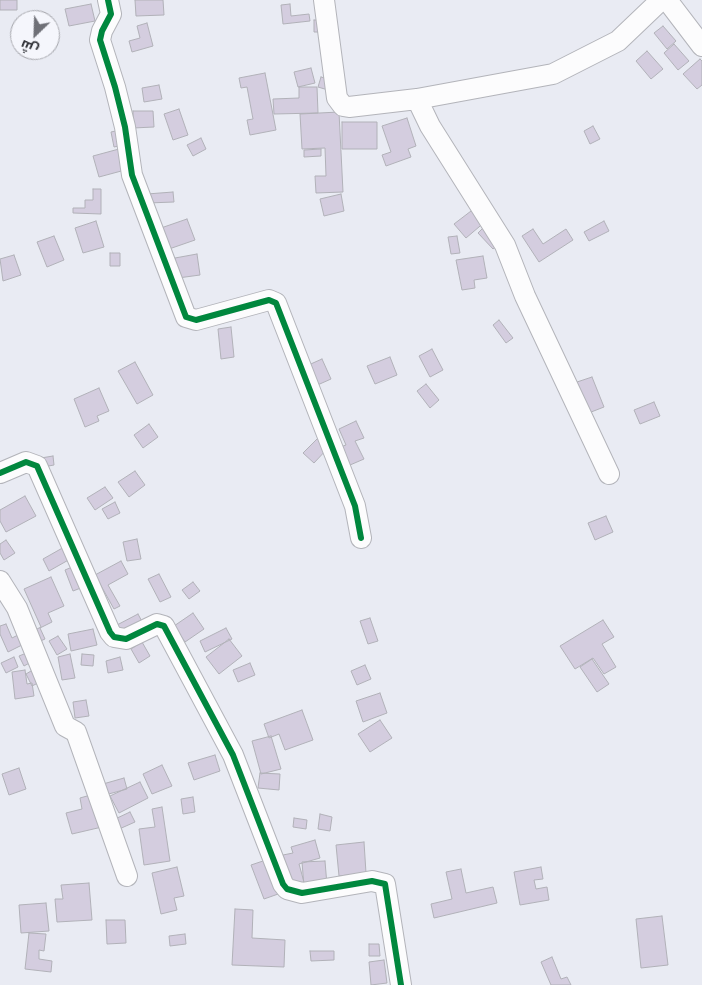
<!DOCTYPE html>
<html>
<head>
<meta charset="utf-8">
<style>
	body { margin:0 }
	#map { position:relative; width:702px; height:985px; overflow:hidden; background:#e9ebf3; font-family:"Playfair Display",Cairo,serif }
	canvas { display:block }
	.north { position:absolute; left:10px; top:10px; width:50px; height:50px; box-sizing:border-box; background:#f5f6fc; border:1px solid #a5a6ac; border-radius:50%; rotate:204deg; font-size:14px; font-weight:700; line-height:20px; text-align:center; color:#2d2e34 }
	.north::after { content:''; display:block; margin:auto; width:18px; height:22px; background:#6f7077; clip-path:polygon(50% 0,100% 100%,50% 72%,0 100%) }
</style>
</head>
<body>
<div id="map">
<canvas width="702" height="985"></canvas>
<div class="north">ش</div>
</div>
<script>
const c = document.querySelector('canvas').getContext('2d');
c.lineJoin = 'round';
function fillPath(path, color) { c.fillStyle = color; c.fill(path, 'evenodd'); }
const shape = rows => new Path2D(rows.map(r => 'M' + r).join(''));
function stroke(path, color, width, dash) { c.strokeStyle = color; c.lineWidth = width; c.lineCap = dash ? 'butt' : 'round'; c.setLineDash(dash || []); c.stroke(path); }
const building = shape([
	[0,0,17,0,17,10,0,10,0,0],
	[135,0,163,0,164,15,136,16,135,0],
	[91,4,95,21,69,26,65,9,91,4],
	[290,4,291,16,309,14,310,21,283,24,281,5,290,4],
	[314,20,326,20,327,32,314,32,314,20],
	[147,23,153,46,132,52,129,41,140,38,137,26,147,23],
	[663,26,676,41,667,49,654,33,663,26],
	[674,44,689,61,678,70,664,53,674,44],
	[647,51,663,69,651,79,636,61,647,51],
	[700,59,702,61,702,85,697,89,683,74,700,59],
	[311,68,315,83,298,87,294,72,311,68],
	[265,73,276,130,250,135,247,120,253,119,247,87,241,88,239,78,265,73],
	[321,77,331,80,328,90,318,87,321,77],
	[159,85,162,99,144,102,142,88,159,85],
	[299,87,317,87,318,113,274,114,273,99,299,98,299,87],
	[179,109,188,135,173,140,164,114,179,109],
	[133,111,153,111,154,127,133,128,133,111],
	[339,112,343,192,316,193,315,176,326,176,325,148,302,149,300,114,339,112],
	[407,118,416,146,408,149,411,157,386,166,382,155,391,152,382,126,407,118],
	[342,122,377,122,377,149,342,149,342,122],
	[593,126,600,139,590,144,584,131,593,126],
	[120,130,123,145,114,147,111,132,120,130],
	[201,138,206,149,193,156,187,145,201,138],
	[119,149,125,170,99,177,93,156,119,149],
	[321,149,321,156,304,157,304,150,321,149],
	[93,189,101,189,101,214,73,213,73,208,85,208,85,200,93,200,93,189],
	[173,192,174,202,148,203,147,194,173,192],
	[341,194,344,211,324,216,320,199,341,194],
	[475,208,486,221,466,238,454,224,475,208],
	[187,219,195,240,169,249,161,228,187,219],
	[96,221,104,247,83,253,75,228,96,221],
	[604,221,609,231,589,241,584,232,604,221],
	[485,226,500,243,493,249,478,233,485,226],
	[533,229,543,244,566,229,573,240,539,262,522,236,533,229],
	[54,236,64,260,47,267,37,242,54,236],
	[457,236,460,253,451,254,448,237,457,236],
	[110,253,120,253,120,266,110,266,110,253],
	[197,254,200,275,178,278,175,258,197,254],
	[14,255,21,275,3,281,0,259,14,255],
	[483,256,487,278,474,280,475,288,462,290,456,260,483,256],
	[499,320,513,338,506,343,493,325,499,320],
	[231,327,234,357,221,359,218,329,231,327],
	[432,349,443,370,430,377,419,356,432,349],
	[390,357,397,375,375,384,367,366,390,357],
	[322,359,331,379,313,387,304,367,322,359],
	[135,362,153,395,137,404,118,371,135,362],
	[592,377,604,407,586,414,574,383,592,377],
	[426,384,439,400,430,408,417,391,426,384],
	[99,388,109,411,97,416,99,421,85,427,74,399,99,388],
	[654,402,660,416,640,424,634,410,654,402],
	[356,421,364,438,355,441,364,459,343,468,335,449,346,445,339,429,356,421],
	[149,424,158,437,143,448,134,435,149,424],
	[318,438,328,448,314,463,303,453,318,438],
	[53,456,54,465,43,467,41,458,53,456],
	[135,471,145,485,129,497,118,482,135,471],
	[105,487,113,498,95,510,87,498,105,487],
	[25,496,36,516,6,532,0,521,0,510,25,496],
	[115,502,120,513,108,519,102,509,115,502],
	[606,516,613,532,595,540,588,523,606,516],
	[137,539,141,559,127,561,123,542,137,539],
	[6,540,15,553,4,560,0,553,0,544,6,540],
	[66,546,72,558,49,571,43,559,66,546],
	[121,561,128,574,108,585,120,606,114,609,95,575,121,561],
	[77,565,86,586,73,591,65,570,77,565],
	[159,574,171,597,160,602,148,579,159,574],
	[51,577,64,606,48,613,52,622,40,628,45,639,36,643,31,632,41,627,24,589,51,577],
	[193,582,200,591,189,599,182,590,193,582],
	[193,613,204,629,185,642,174,626,193,613],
	[138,614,147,631,127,642,117,625,138,614],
	[370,618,378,641,368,644,360,621,370,618],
	[603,620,614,637,602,644,616,667,604,674,593,658,575,669,560,646,603,620],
	[6,624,12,638,20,634,24,644,8,652,0,634,0,626,6,624],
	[226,628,232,639,205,652,200,641,226,628],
	[93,629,97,645,71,651,68,634,93,629],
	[58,636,67,649,57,655,49,641,58,636],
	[229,639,242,656,219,674,206,657,229,639],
	[142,642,150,656,139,663,131,649,142,642],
	[29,652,33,661,24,666,19,656,29,652],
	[70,654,75,678,62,680,58,657,70,654],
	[82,654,94,655,93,666,81,665,82,654],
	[14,657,18,667,6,673,1,663,14,657],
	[120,657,123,670,108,673,106,661,120,657],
	[592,659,609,684,597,692,580,667,592,659],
	[250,663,255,675,238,682,233,670,250,663],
	[365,665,371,679,357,685,351,671,365,665],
	[36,668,42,681,32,686,26,674,36,668],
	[25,670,27,684,32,683,34,696,15,699,12,672,25,670],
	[380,693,387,713,363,722,356,701,380,693],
	[86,700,89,716,75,718,73,702,86,700],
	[302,710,313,740,285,750,279,734,269,738,264,724,302,710],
	[380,720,392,738,370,752,358,734,380,720],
	[271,736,281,769,261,774,252,741,271,736],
	[215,755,220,771,194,780,188,763,215,755],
	[162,765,172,786,152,794,143,774,162,765],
	[19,768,26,789,9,795,2,774,19,768],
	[260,773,280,774,279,790,258,788,260,773],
	[124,778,127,789,105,795,103,784,124,778],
	[140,782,148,798,119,813,110,796,140,782],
	[94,794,102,827,72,834,66,813,82,809,80,798,94,794],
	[193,797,195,812,183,814,181,799,193,797],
	[162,807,170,861,144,865,139,829,155,827,152,809,162,807],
	[130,812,135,822,117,830,113,820,130,812],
	[320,814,332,817,330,831,318,829,320,814],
	[294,818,307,820,306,829,293,827,294,818],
	[315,840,320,858,299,864,304,882,292,886,283,855,293,853,291,847,315,840],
	[364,842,366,873,339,876,336,845,364,842],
	[269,859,281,893,264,899,251,865,269,859],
	[325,861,327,885,304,887,302,862,325,861],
	[177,867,184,896,174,898,177,910,161,914,152,873,177,867],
	[541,867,543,879,534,880,536,889,547,887,549,900,520,905,514,872,541,867],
	[461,869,466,893,493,887,497,903,434,918,431,904,452,899,446,872,461,869],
	[89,883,92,920,57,922,55,899,63,899,61,885,89,883],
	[46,903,49,931,21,933,19,905,46,903],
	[235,909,253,910,252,938,285,940,284,967,232,965,235,909],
	[662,916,668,965,641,968,636,919,662,916],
	[106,920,125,920,126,943,107,944,106,920],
	[29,933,46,934,44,951,39,950,39,959,52,961,51,972,25,969,29,933],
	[185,934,186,944,170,946,169,936,185,934],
	[369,944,379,944,380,956,369,956,369,944],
	[310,951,334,951,334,960,311,961,310,951],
	[552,957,561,979,567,977,571,985,551,985,541,962,552,957],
	[384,960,387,983,371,985,369,962,384,960]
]);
fillPath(building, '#d4cddf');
stroke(building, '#b1b1b8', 1);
const street = shape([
	[108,0,111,14,102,31,100,40,115,87,125,127,132,175,186,317,196,320,269,300,276,303,355,506,361,538],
	[324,0,337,98,343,106,349,107,417,99,553,74,618,41,661,0],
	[667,0,702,46],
	[417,99,430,126,505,245,525,296,609,474],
	[0,473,26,462,37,466,110,632,114,637,126,639,157,624,164,626,233,755,283,884,287,889,302,893,372,881,385,884,401,985],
	[0,581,17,608,65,726,76,732,127,876]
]);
stroke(street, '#b3b4ba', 22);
stroke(street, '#fcfcfd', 20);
stroke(shape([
	[108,0,111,14,102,31,100,40,115,87,125,127,132,175,186,317,196,320,269,300,276,303,355,506,361,538],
	[0,473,26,462,37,466,110,632,114,637,126,639,157,624,164,626,233,755,283,884,287,889,302,893,372,881,385,884,401,985]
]), '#00873e', 6);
</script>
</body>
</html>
